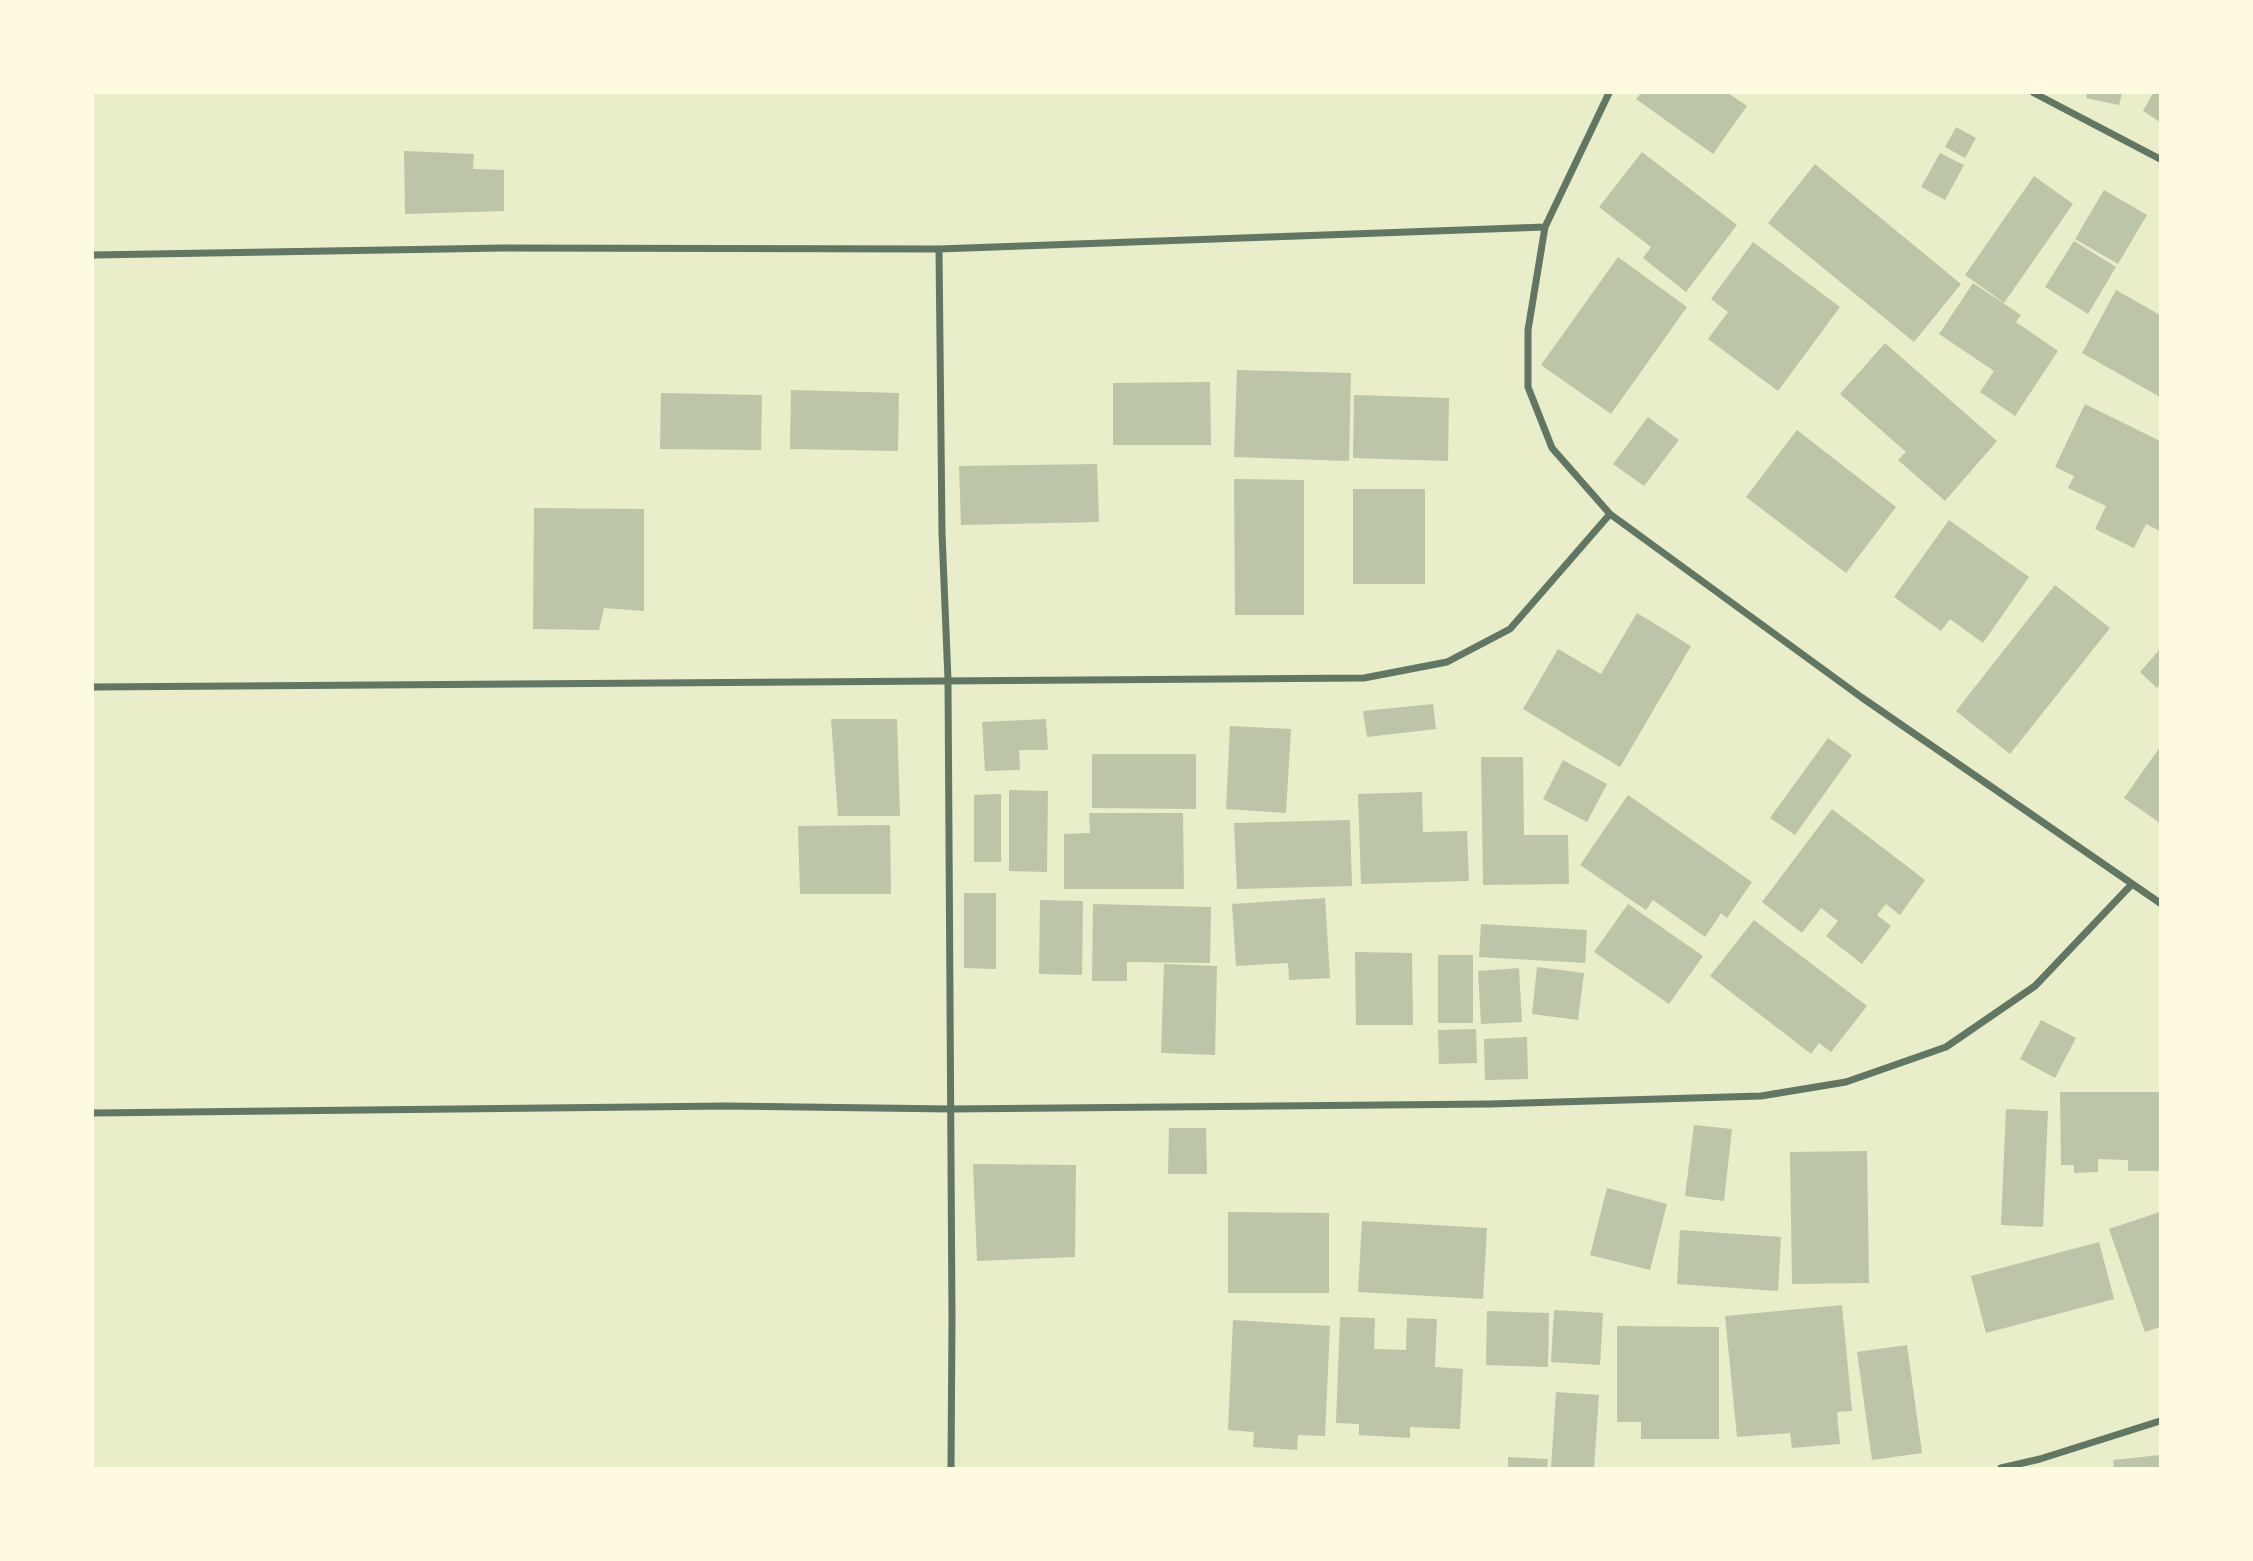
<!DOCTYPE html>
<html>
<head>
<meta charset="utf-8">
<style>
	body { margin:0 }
	#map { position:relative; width:2253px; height:1561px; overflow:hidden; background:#e9edc9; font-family:"Playfair Display",serif }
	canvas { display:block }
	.frame { position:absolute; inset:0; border:94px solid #fefae0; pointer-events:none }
</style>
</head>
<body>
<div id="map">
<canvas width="2253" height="1561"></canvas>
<div class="frame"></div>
</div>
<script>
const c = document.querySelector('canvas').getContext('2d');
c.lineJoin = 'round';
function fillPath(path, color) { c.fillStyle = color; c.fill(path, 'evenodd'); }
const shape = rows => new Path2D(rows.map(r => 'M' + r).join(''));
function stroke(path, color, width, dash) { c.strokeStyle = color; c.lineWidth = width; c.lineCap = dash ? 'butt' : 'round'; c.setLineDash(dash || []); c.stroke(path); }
fillPath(shape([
	[1641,93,1728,93,1747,106,1713,154,1636,99],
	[2087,93,2122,93,2119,105,2086,98],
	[2153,93,2160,93,2160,122,2143,111],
	[1956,127,1976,138,1965,158,1945,147],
	[404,151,474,154,473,169,504,170,504,211,405,214],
	[1642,152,1737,225,1686,292,1643,258,1651,247,1599,207],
	[1940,153,1964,165,1945,200,1921,187],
	[1815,164,1961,284,1914,342,1768,223],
	[2034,176,2073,204,2004,303,1965,275],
	[2104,190,2147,215,2118,264,2075,239],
	[2074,241,2116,267,2088,314,2045,287],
	[1753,242,1840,307,1778,391,1708,339,1728,312,1711,299],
	[1618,257,1687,307,1611,414,1541,365],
	[1973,283,2021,315,2016,322,2058,351,2015,416,1980,392,1994,371,1939,334],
	[2116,290,2160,315,2160,397,2082,353],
	[1885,343,1997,441,1945,501,1898,460,1906,452,1840,394],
	[1237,370,1351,373,1349,461,1234,457],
	[1210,382,1211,445,1113,445,1113,383],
	[791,390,899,393,898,451,790,449],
	[661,393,762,395,761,450,660,449],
	[1354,395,1449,398,1448,461,1353,458],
	[2085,404,2160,441,2160,531,2146,524,2134,548,2095,529,2106,506,2068,488,2074,476,2055,467],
	[1648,417,1679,440,1644,486,1613,464],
	[1797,430,1896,507,1846,573,1746,497],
	[1097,464,1099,522,961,525,959,466],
	[1234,479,1304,480,1304,615,1235,615],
	[1353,489,1425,489,1425,584,1353,584],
	[534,508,644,509,644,611,604,608,599,630,533,629],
	[1949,520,2029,577,1983,643,1950,619,1941,631,1894,597],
	[2055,585,2110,628,2010,754,1956,711],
	[1637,613,1691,646,1620,767,1523,709,1558,649,1601,674],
	[2160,649,2160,684,2157,688,2140,672],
	[1433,704,1436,729,1367,737,1363,711],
	[831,719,897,719,900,816,838,816],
	[1046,719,1048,750,1019,750,1020,770,985,771,982,722],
	[1230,726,1291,729,1286,813,1226,809],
	[1828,738,1852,755,1795,835,1770,818],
	[2160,747,2160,823,2124,798],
	[1092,754,1196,754,1196,809,1092,808],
	[1481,757,1523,757,1524,835,1568,835,1569,884,1483,885],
	[1563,760,1607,784,1587,822,1543,799],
	[1009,790,1048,791,1047,872,1009,871],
	[1422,792,1423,832,1467,831,1469,881,1361,884,1358,794],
	[1001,794,1001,862,974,862,974,795],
	[1628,795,1752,882,1727,918,1721,913,1705,937,1653,900,1646,910,1580,865],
	[1832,809,1925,880,1900,915,1886,904,1877,915,1891,926,1862,964,1826,936,1838,921,1821,908,1802,933,1762,902],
	[1089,813,1183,813,1184,889,1064,889,1064,834,1090,833],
	[1350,820,1352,886,1237,889,1234,823],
	[890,825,891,894,800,894,798,826],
	[964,893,996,893,996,969,964,968],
	[1325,898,1330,978,1289,980,1288,963,1236,966,1232,904],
	[1040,900,1083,901,1082,975,1039,974],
	[1093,904,1211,907,1210,963,1127,962,1127,981,1092,981],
	[1628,904,1703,956,1669,1004,1594,952],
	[1754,920,1867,1006,1831,1052,1819,1043,1811,1054,1710,976],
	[1481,924,1587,930,1585,963,1479,957],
	[1355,952,1412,953,1413,1025,1356,1025],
	[1438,955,1473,955,1473,1023,1438,1023],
	[1164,964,1217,966,1215,1055,1161,1053],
	[1537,967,1584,973,1578,1020,1532,1014],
	[1519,968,1522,1022,1481,1024,1478,971],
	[2041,1020,2076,1038,2055,1078,2020,1059],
	[1476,1029,1477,1063,1439,1064,1438,1030],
	[1527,1037,1528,1079,1485,1080,1484,1039],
	[2060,1092,2160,1092,2159,1171,2128,1171,2128,1160,2098,1159,2098,1172,2074,1173,2074,1165,2061,1165],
	[2006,1109,2048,1111,2043,1227,2001,1225],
	[1694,1125,1732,1129,1724,1201,1685,1196],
	[1169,1128,1206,1128,1207,1174,1168,1174],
	[1867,1151,1869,1283,1792,1284,1790,1152],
	[973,1164,1076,1165,1075,1257,977,1261],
	[1607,1188,1667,1204,1650,1270,1590,1255],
	[1228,1212,1329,1213,1329,1293,1228,1293],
	[2160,1212,2160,1327,2145,1332,2109,1229],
	[1362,1221,1487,1228,1483,1299,1358,1292],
	[1680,1230,1781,1237,1778,1291,1677,1284],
	[2099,1242,2114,1299,1986,1333,1971,1276],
	[1842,1305,1852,1411,1837,1412,1840,1444,1792,1448,1790,1433,1737,1437,1725,1316],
	[1554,1310,1603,1313,1600,1365,1551,1362],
	[1487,1311,1549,1313,1548,1367,1486,1365],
	[1340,1317,1375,1318,1374,1349,1406,1350,1407,1318,1437,1319,1435,1367,1463,1369,1460,1429,1410,1427,1410,1438,1359,1435,1359,1424,1336,1423],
	[1233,1320,1330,1326,1325,1436,1298,1435,1297,1450,1253,1447,1254,1432,1228,1430],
	[1617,1326,1719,1327,1719,1439,1641,1439,1641,1422,1617,1422],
	[1907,1345,1922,1453,1872,1460,1857,1352],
	[1556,1392,1599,1395,1594,1468,1551,1468],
	[2160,1455,2160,1468,2114,1468,2113,1460],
	[1508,1457,1548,1459,1547,1468,1508,1468]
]), '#bcc5a7');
stroke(shape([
	[1609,93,1545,227,1528,330,1528,387,1552,448,1610,514,1861,697,2160,903],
	[2034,93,2160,159],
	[939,249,942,533,948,680,952,1319,951,1468],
	[93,255,503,248,939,249,1545,227],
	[93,687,1364,678,1447,662,1510,629,1610,514],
	[93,1113,727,1106,951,1109,1490,1104,1761,1096,1846,1082,1946,1047,2035,986,2132,884],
	[2001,1468,2040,1459,2160,1421]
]), '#617663', 7);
</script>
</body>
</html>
